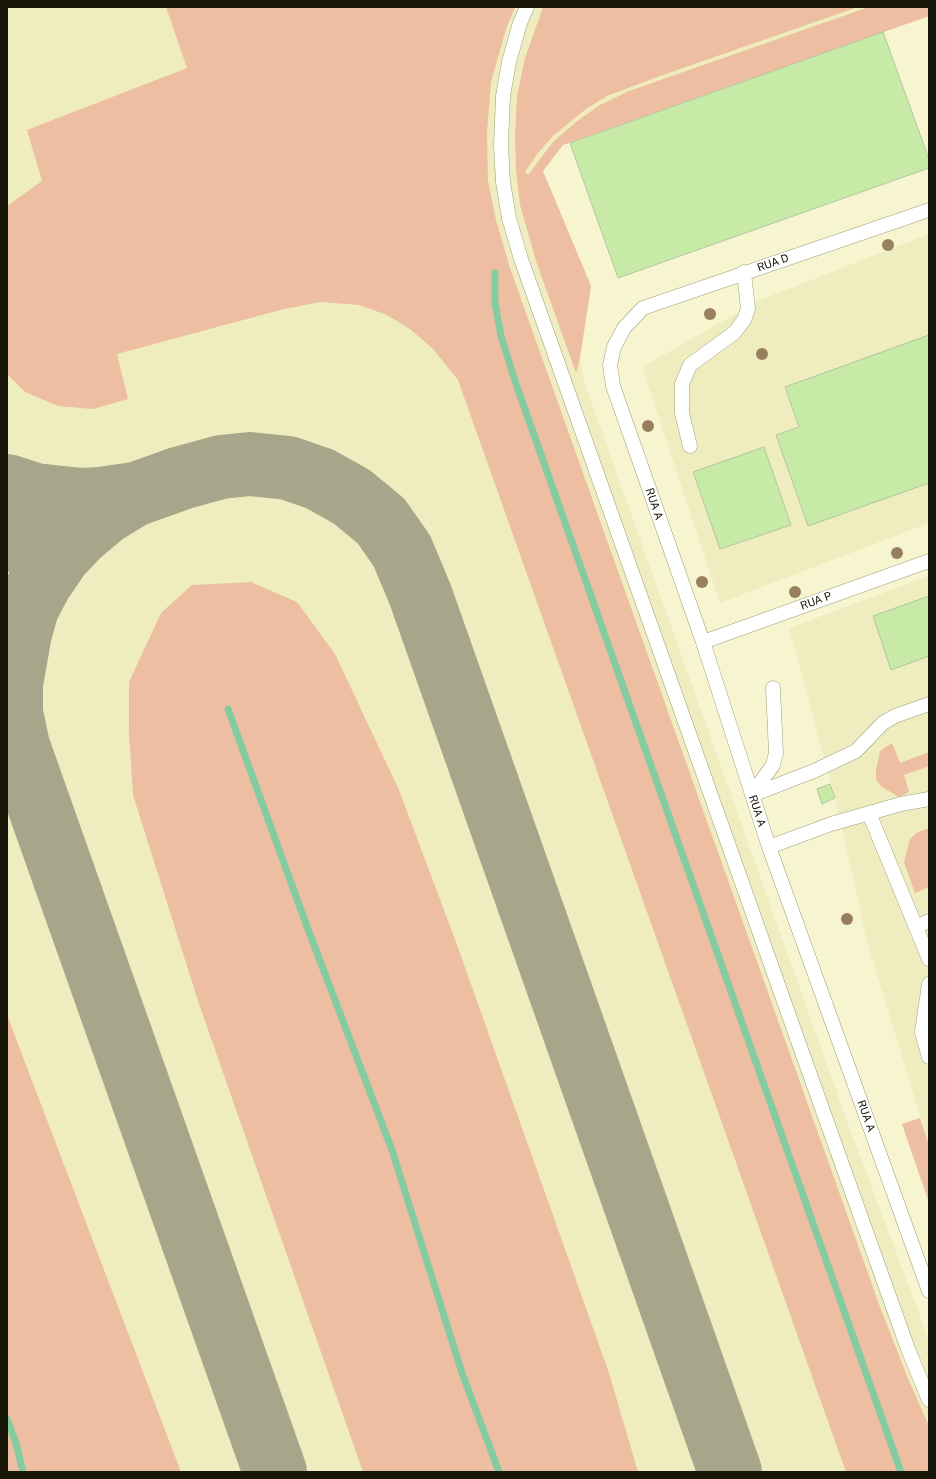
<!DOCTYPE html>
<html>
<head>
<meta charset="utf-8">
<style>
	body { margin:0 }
	#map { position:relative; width:936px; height:1479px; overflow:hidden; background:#f7f5d0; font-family:"Public Sans",sans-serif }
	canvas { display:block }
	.frame { position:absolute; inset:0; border:8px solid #18170a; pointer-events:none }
</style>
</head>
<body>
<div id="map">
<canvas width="936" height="1479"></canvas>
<div class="frame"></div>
</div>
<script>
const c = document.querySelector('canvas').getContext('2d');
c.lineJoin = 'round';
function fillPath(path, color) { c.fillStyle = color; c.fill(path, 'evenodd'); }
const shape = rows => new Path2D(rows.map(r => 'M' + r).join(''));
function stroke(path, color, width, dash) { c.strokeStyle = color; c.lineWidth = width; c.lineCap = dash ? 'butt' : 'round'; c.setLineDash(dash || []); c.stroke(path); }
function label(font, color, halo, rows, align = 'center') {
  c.font = font + ' "Public Sans",sans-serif'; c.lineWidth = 3.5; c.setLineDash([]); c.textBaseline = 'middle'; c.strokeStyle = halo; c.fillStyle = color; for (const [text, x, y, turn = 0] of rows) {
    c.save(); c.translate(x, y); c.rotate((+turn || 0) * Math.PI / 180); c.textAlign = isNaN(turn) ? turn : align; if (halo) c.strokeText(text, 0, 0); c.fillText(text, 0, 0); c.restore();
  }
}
fillPath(shape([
	[7,7,929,7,929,16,563,145,543,171,591,286,580,358,585,384,847,1121,929,1340,929,1472,7,1472],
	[929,234,929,523,720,603,642,367,760,300],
	[929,576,929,1145,868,945,835,798,789,628]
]), '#efedbf');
fillPath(shape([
	[166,7,515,7,506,29,491,82,487,132,488,181,496,220,510,268,880,1307,909,1381,929,1426,929,1472,846,1472,458,380,433,349,410,329,387,315,359,305,321,302,284,309,117,354,128,399,93,409,58,406,25,392,7,374,7,206,42,181,27,130,187,68],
	[543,7,858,7,663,75,607,96,586,109,553,136,537,154,525,172,528,175,553,142,576,122,600,105,629,91,869,7,928,7,929,16,563,145,543,171,591,286,580,358,576,373,536,261,520,205,516,170,515,136,517,96,525,58],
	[251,582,297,602,335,654,399,790,456,942,609,1373,638,1472,363,1472,199,1004,133,795,129,734,129,682,161,613,192,585],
	[892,743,900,763,929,752,929,766,904,775,909,792,899,797,882,787,876,780,876,770,880,751],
	[929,828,929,887,915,893,904,862,910,839,918,832],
	[7,1015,181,1472,7,1472],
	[920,1118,929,1145,929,1203,902,1124]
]), '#edbea1');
stroke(shape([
	[495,273,495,303,501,336,516,384,901,1472],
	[228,709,306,924,392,1150,462,1373,499,1472],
	[7,1419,16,1443,23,1472]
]), '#84cc9f', 7);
stroke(shape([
	[7,486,35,495,81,500,101,499,135,494,104,513,79,534,59,555,40,583,27,608,20,633,11,684,11,713,18,746],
	[7,540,181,478,221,467,250,464,288,468,320,479,352,497,381,521,402,551,420,594,730,1472],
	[7,715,275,1472]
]), '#a8a68a', 64);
const building = shape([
	[883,32,929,159,929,168,618,278,570,143,883,32],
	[929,335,929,483,808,526,776,435,799,427,785,387,929,335],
	[764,447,791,525,720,549,693,472,764,447],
	[929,596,929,656,891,670,873,616,929,596],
	[830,784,835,798,822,804,817,789,830,784]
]);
fillPath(building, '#c7eaa6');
stroke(building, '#b3c5a4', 1);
const service = shape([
	[527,7,520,23,509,62,503,96,501,145,503,182,509,218,521,259,798,1041,908,1349,929,1400],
	[929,210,643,308,624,328,614,347,610,365,613,386,703,642,769,847,929,1291],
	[690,446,682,413,682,384,690,365,734,333,744,320,748,309,744,272],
	[703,642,929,561],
	[752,794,773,765,776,753,773,688],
	[752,795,814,771,856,751,883,723,895,716,929,704],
	[869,813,929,959],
	[769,847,831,824,901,804,929,799],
	[916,927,929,921],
	[929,984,922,1032,929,1057]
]);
stroke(service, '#9f9d7a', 15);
stroke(service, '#fff', 14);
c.fillStyle = '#98805e';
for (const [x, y] of [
	[888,245],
	[710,314],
	[762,354],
	[648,426],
	[897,553],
	[702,582],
	[795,592],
	[847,919]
]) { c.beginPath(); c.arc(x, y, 6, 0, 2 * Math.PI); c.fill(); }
label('11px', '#18170a', '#fff', [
	["RUA D",773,263,-19],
	["RUA A",654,504,71],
	["RUA P",816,601,-20],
	["RUA A",757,811,72],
	["RUA A",866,1116,70]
]);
</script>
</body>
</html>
